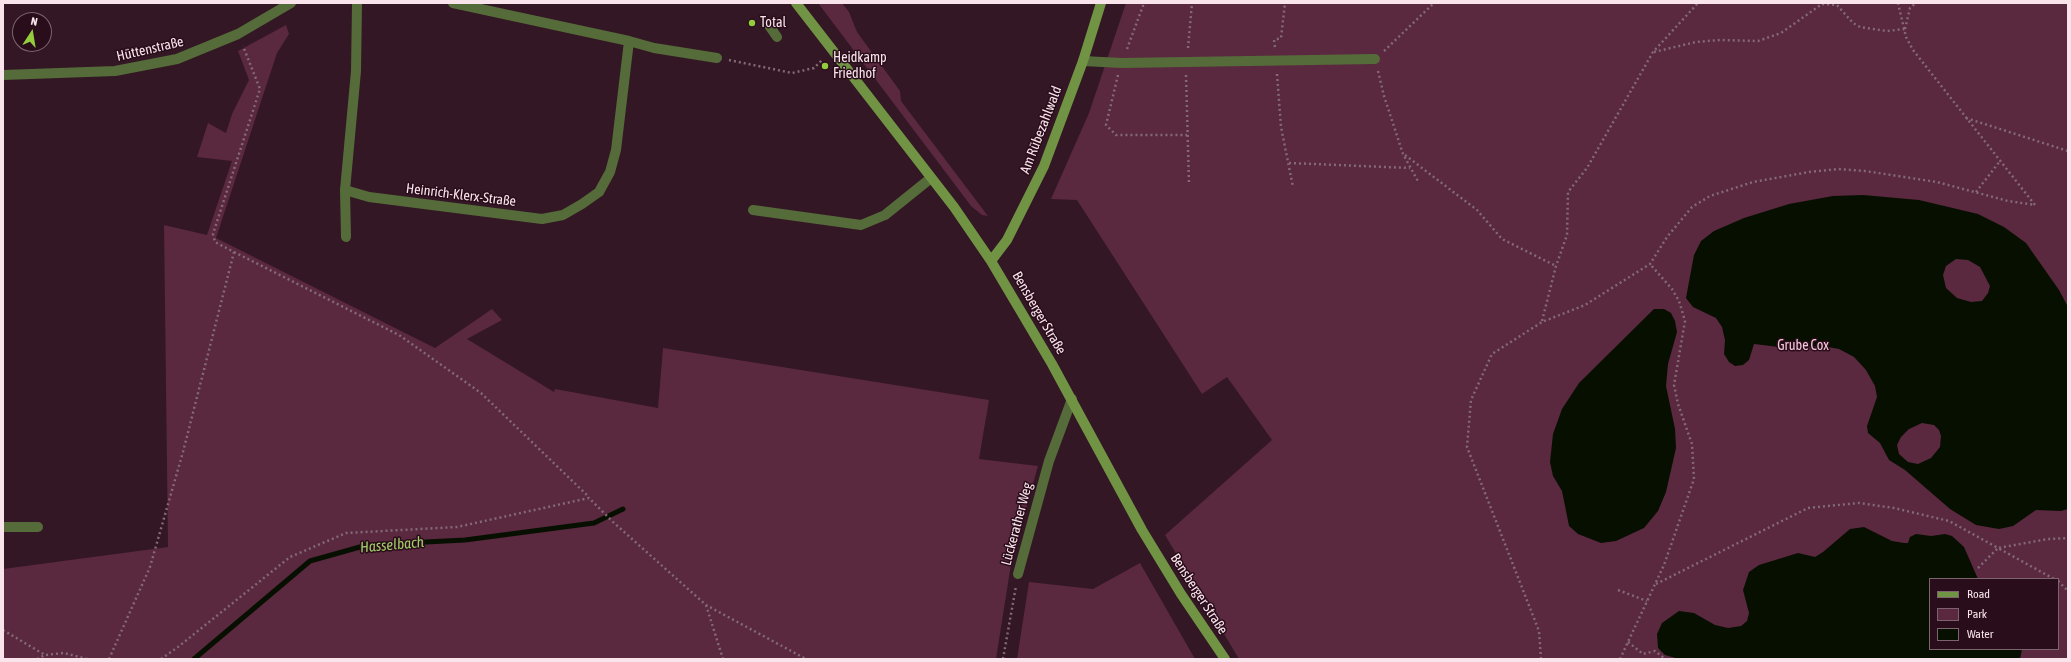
<!DOCTYPE html>
<html>
<head>
<meta charset="utf-8">
<style>
	body { margin:0 }
	#map { position:relative; width:2071px; height:662px; overflow:hidden; background:#331724; font-family:"Asap Condensed",sans-serif }
	canvas { display:block }
	.frame { position:absolute; inset:0; border:4px solid #f9e4ec; pointer-events:none }
	.legend { position:absolute; left:1929px; top:578px; width:130px; height:72px; box-sizing:border-box; background:#290d1a; border:1px solid #7c636e; margin:0; padding:5px 7px; list-style:none; font-size:12px; color:#f9e4ec }
	.legend li { display:flex; align-items:center; gap:8px; height:20px }
	.legend b { width:20px; border:1px solid #7c636e }
	.north { position:absolute; left:12px; top:12px; width:40px; height:40px; box-sizing:border-box; background:#290d1a; border:1px solid #7c636e; border-radius:50%; rotate:12deg; font-size:11px; font-weight:700; line-height:16px; text-align:center; color:#f9e4ec }
	.north::after { content:''; display:block; margin:auto; width:14px; height:18px; background:#93cc3d; clip-path:polygon(50% 0,100% 100%,50% 72%,0 100%) }
</style>
</head>
<body>
<div id="map">
<canvas width="2071" height="662"></canvas>
<div class="frame"></div>
<ul class="legend">
<li><b style="height:5px;background:#719444"></b>Road</li>
<li><b style="height:11px;background:#5a283f"></b>Park</li>
<li><b style="height:11px;background:#071000"></b>Water</li>
</ul>
<div class="north">N</div>
</div>
<script>
const c = document.querySelector('canvas').getContext('2d');
c.lineJoin = 'round';
function fillPath(path, color) { c.fillStyle = color; c.fill(path, 'evenodd'); }
const shape = rows => new Path2D(rows.map(r => 'M' + r).join(''));
function stroke(path, color, width, dash) { c.strokeStyle = color; c.lineWidth = width; c.lineCap = dash ? 'butt' : 'round'; c.setLineDash(dash || []); c.stroke(path); }
function label(font, color, halo, rows, align = 'center') {
  c.font = font + ' "Asap Condensed",sans-serif'; c.lineWidth = 3; c.setLineDash([]); c.textBaseline = 'middle'; c.strokeStyle = halo; c.fillStyle = color; for (const [text, x, y, turn = 0] of rows) {
    c.save(); c.translate(x, y); c.rotate((+turn || 0) * Math.PI / 180); c.textAlign = isNaN(turn) ? turn : align; if (halo) c.strokeText(text, 0, 0); c.fillText(text, 0, 0); c.restore();
  }
}
fillPath(shape([
	[818,3,842,3,849,12,857,32,900,91,901,101,988,216,982,215,971,206],
	[1126,3,2068,3,2068,659,1239,659,1165,535,1272,440,1227,377,1202,394,1077,200,1051,199,1089,113],
	[1930,579,2058,579,2058,649,1930,649],
	[286,25,289,34,277,53,216,238,435,348,492,309,502,320,467,339,554,392,555,389,658,408,663,348,989,400,979,459,1038,466,1012,558,996,659,3,659,3,569,168,547,164,225,207,235,232,161,197,157,208,123,226,133,232,114,249,80,238,51],
	[1140,563,1195,659,1017,659,1029,582,1093,589]
]), '#5a283f');
fillPath(shape([
	[1863,195,1919,200,1978,214,2004,227,2026,243,2059,290,2068,307,2068,509,2061,511,2036,510,2013,526,1999,529,1976,525,1950,509,1905,470,1889,460,1880,443,1868,433,1867,426,1877,397,1875,386,1866,370,1854,357,1839,349,1823,346,1787,348,1754,344,1749,360,1743,365,1735,366,1729,362,1724,354,1725,340,1722,327,1716,318,1693,307,1686,298,1694,255,1701,241,1714,231,1744,218,1789,204,1833,196],
	[1956,259,1968,260,1980,267,1990,286,1988,293,1982,301,1971,302,1957,298,1946,288,1943,275,1946,266],
	[1922,423,1934,425,1939,430,1941,436,1940,447,1931,458,1918,464,1908,462,1899,454,1897,445,1901,437,1909,429],
	[1654,309,1664,309,1671,313,1675,321,1677,332,1668,364,1666,386,1675,429,1676,448,1666,492,1658,511,1644,528,1616,541,1601,543,1578,534,1569,526,1562,491,1553,476,1550,462,1553,434,1562,409,1579,383],
	[1864,527,1892,541,1904,543,1908,543,1910,537,1916,534,1931,536,1945,534,1952,536,1964,547,1978,579,1930,579,1930,649,2022,649,2020,659,1679,659,1665,655,1658,648,1657,634,1662,623,1679,611,1694,613,1715,625,1728,628,1741,626,1747,621,1749,613,1743,590,1749,572,1759,565,1798,553,1815,557,1823,552,1850,529]
]), '#071000');
stroke(shape([
	[194,659,310,561,367,545,465,540,594,523,623,509]
]), '#071000', 5);
stroke(shape([
	[1905,29,1910,8,1916,3],
	[1275,47,1274,40,1281,38,1285,3],
	[1188,48,1192,3],
	[1127,49,1144,3],
	[1384,51,1434,3],
	[1654,52,1696,42,1720,40,1758,41,1781,33,1822,4,1837,5,1853,23,1860,27,1887,31,1905,29],
	[729,60,792,73,814,68,823,59],
	[1378,71,1384,96,1403,154,1419,183],
	[1277,74,1281,127,1293,187],
	[1118,75,1106,125,1116,135,1187,135],
	[1186,75,1189,184],
	[1966,118,2068,151],
	[1405,155,1477,210,1502,239,1556,266],
	[1289,163,1410,168],
	[1976,192,2000,161],
	[234,252,399,335,481,393,589,497],
	[1542,321,1556,266,1567,235,1568,192,1587,168,1653,52,1698,3],
	[1978,568,1998,548,2054,579],
	[2058,581,2068,591],
	[1656,584,1808,508,1859,503,1894,508,1949,521,1998,548,2048,539,2068,538],
	[1618,590,1647,601],
	[706,605,723,659],
	[3,630,45,655],
	[1628,642,1643,654,1655,651,1665,659],
	[37,659,45,655,64,653,87,659],
	[109,659,150,567,183,452,234,252,215,242,213,234,260,89,243,46],
	[161,659,178,647,290,557,346,533,457,527,589,498,613,522,706,605,806,659],
	[1003,659,1016,586],
	[1541,659,1539,631,1467,447,1471,400,1492,354,1542,322,1585,305,1650,264,1667,237,1692,207,1710,196,1753,182,1809,172,1838,169,1865,171,1937,182,2008,201,2035,205,1913,50,1906,37,1898,3],
	[1620,659,1664,565,1694,479,1692,444,1678,404,1674,385,1685,321,1679,301,1672,289,1650,264]
]), '#836a75', 2.5, [2, 3]);
stroke(shape([
	[768,24,777,37],
	[1083,61,1122,63,1375,59],
	[345,190,346,237],
	[753,210,861,225,885,215,931,178],
	[3,527,38,527],
	[1018,574,1049,461,1072,399]
]), '#556b3a', 10);
stroke(shape([
	[357,3,356,71,345,190,369,197,542,219,563,215,582,204,599,192,610,172,616,150,629,41],
	[453,3,629,41,654,48,717,58],
	[3,75,115,71,177,59,238,34,291,3]
]), '#556b3a', 10);
stroke(shape([
	[796,3,954,207,991,261,1052,364,1142,530,1181,594,1225,659],
	[991,261,1007,240,1044,166,1083,61,1101,3]
]), '#719444', 10);
for (const [x, y, r, color] of [
	[752,23,4,"#93cc3d"],
	[825,66,4,"#93cc3d"]
]) { const dot = new Path2D(); dot.arc(x, y, r, 0, 2 * Math.PI); c.fillStyle = color; c.fill(dot); stroke(dot, '#290d1a', 1.5); }
label('14px', '#f9e4ec', '#290d1a', [
	["Total",760,23],
	["Heidkamp",833,58],
	["Friedhof",833,74]
], 'left');
label('14px', '#f9e4ec', '#290d1a', [
	["Hüttenstraße",150,49,-13],
	["Am Rübezahlwald",1041,130,-69],
	["Heinrich-Klerx-Straße",461,195,7],
	["Bensberger Straße",1039,313,60],
	["Lückerather Weg",1017,524,-75],
	["Bensberger Straße",1199,594,57]
]);
label('14px', '#f5c8da', '#290d1a', [
	["Grube Cox",1803,346]
]);
label('italic 15px', '#a2cf69', '#290d1a', [
	["Hasselbach",392,545,-5]
]);
</script>
</body>
</html>
